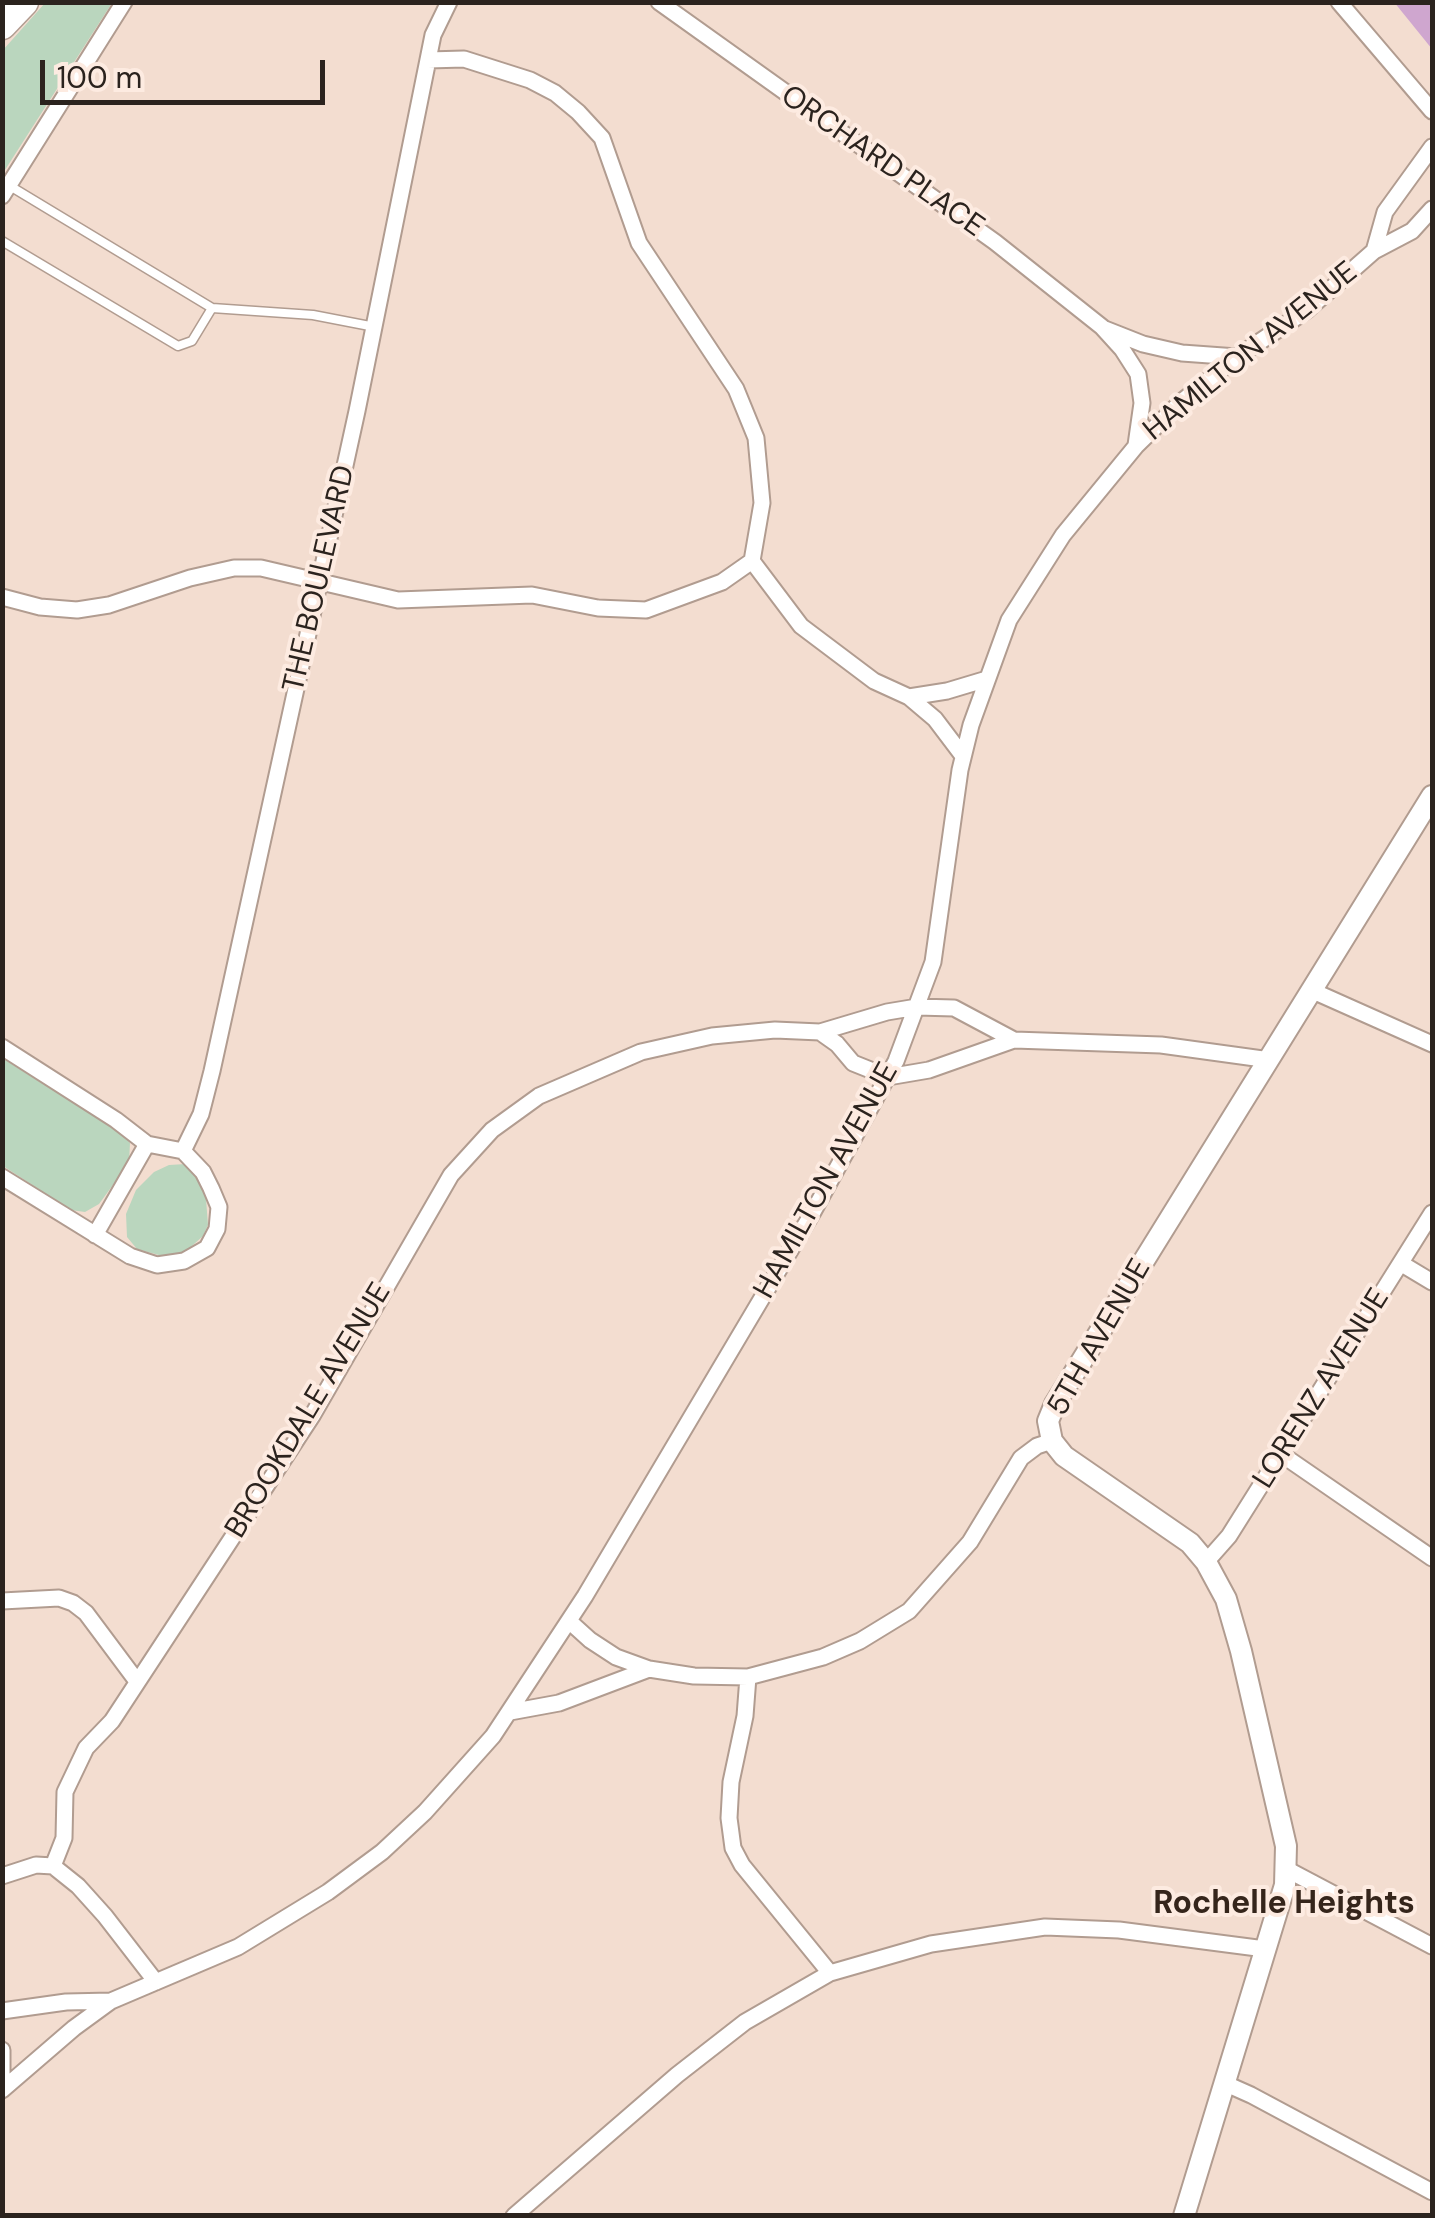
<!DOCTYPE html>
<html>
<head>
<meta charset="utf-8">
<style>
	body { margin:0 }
	#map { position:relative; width:1435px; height:2218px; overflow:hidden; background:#f3ddd0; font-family:"DM Sans",sans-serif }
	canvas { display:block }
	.frame { position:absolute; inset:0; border:5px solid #2b231e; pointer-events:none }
	.scale { position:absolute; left:40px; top:60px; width:285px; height:45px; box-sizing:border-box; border:5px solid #2b231e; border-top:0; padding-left:12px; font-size:30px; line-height:35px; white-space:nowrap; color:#2b231e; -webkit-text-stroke:8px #fdebe1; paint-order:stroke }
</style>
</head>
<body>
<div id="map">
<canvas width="1435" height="2218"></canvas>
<div class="frame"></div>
<div class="scale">100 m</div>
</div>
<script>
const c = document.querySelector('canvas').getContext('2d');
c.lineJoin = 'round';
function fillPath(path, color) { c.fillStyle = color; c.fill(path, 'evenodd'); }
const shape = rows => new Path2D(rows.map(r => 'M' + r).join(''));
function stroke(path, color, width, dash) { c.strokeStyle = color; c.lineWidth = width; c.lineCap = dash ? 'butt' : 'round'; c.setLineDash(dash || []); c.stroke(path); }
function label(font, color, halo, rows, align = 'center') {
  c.font = font + ' "DM Sans",sans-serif'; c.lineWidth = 8; c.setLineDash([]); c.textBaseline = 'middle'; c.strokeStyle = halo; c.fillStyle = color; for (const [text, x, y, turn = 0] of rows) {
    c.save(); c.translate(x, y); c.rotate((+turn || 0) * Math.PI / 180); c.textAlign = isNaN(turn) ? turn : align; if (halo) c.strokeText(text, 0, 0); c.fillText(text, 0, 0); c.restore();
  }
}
fillPath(shape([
	[45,3,112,3,3,173,3,50],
	[2,1058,121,1133,130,1143,129,1163,99,1204,85,1212,71,1210,3,1166],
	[186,1164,198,1177,206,1199,208,1225,203,1236,183,1254,166,1257,137,1249,127,1237,126,1214,136,1190,154,1172,169,1165]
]), '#bad6be');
fillPath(shape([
	[1394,2,1432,2,1432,49]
]), '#cfa6cf');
const service = shape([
	[10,186,212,308],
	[2,241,178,346,192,341,212,308,313,315,375,327]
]);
const minor = shape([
	[659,2,995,242,1102,327,1122,349,1138,374,1142,403,1136,445],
	[1339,2,1432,111],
	[428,60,464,59,530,80,555,93,578,112,602,138,639,243,736,389,756,438,762,503,752,561,801,626,874,681,909,697,935,719,963,756],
	[2,196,124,2],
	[1374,251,1385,212,1432,147],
	[1105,329,1143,344,1182,353,1237,357],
	[2,597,40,607,77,610,109,605,190,578,234,568,261,568,398,600,532,595,598,608,646,610,722,582,752,561],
	[909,697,947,691,987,679],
	[1313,991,1432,1044],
	[820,1032,837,1044,853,1063,888,1077,929,1070,1014,1040],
	[2,1047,116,1120,147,1144,183,1151,203,1172,211,1188,219,1207,217,1229,207,1248,184,1261,157,1265,130,1256,2,1177],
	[183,1151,201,1114,212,1071,357,411,433,35,449,2],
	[95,1235,147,1144],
	[1402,1264,1432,1282],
	[1281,1454,1432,1558],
	[1206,1562,1229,1536,1432,1213],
	[2,1601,59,1598,73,1603,86,1613,136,1680],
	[569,1621,590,1640,616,1657,649,1669,694,1676,748,1677,823,1657,860,1641,909,1611,970,1542,1021,1458,1037,1446,1052,1441],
	[748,1677,745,1716,731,1782,729,1818,733,1848,742,1865,830,1973],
	[510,1712,559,1703,649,1669],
	[53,1866,64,1838,65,1792,86,1748,112,1721,312,1416,451,1175,492,1130,539,1096,641,1052,712,1036,775,1030,820,1032,887,1012,917,1007,954,1008,1014,1040,1161,1045,1270,1060],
	[53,1866,78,1886,105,1916,156,1982],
	[1288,1870,1432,1946],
	[2,1876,36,1865,53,1866],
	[2,2011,66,2002,111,2001],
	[2,2050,2,2074],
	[1224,2083,1251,2095,1432,2192],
	[2,2090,74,2028,111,2001,238,1947,328,1892,382,1852,425,1812,493,1736,585,1596,813,1212,896,1061,933,962,960,770,971,725,1009,620,1063,535,1136,446,1180,403,1237,357,1307,310,1374,251,1412,231,1432,209],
	[514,2216,677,2075,745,2022,830,1973,931,1944,1045,1927,1119,1930,1265,1949]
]);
const tertiary = shape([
	[1184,2216,1285,1885,1286,1846,1241,1651,1226,1599,1206,1562,1190,1543,1064,1456,1052,1441,1048,1421,1055,1404,1432,796]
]);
const motorway = shape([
	[2,25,24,2]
]);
stroke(service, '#b19c90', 11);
stroke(minor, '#b19c90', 19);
stroke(tertiary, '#b19c90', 24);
stroke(motorway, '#b19c90', 31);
stroke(service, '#fff', 8);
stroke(minor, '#fff', 15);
stroke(tertiary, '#fff', 20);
stroke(motorway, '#fff', 28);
label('30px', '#2b231e', '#fdebe1', [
	["ORCHARD PLACE",882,162,35],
	["HAMILTON AVENUE",1251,352,-39],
	["THE BOULEVARD",320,579,-77],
	["HAMILTON AVENUE",827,1181,-61],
	["5TH AVENUE",1100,1338,-60],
	["LORENZ AVENUE",1322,1389,-58],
	["BROOKDALE AVENUE",309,1411,-59]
]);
label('bold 32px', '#35251b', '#fdebe1', [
	["Rochelle Heights",1284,1905]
]);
</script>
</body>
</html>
